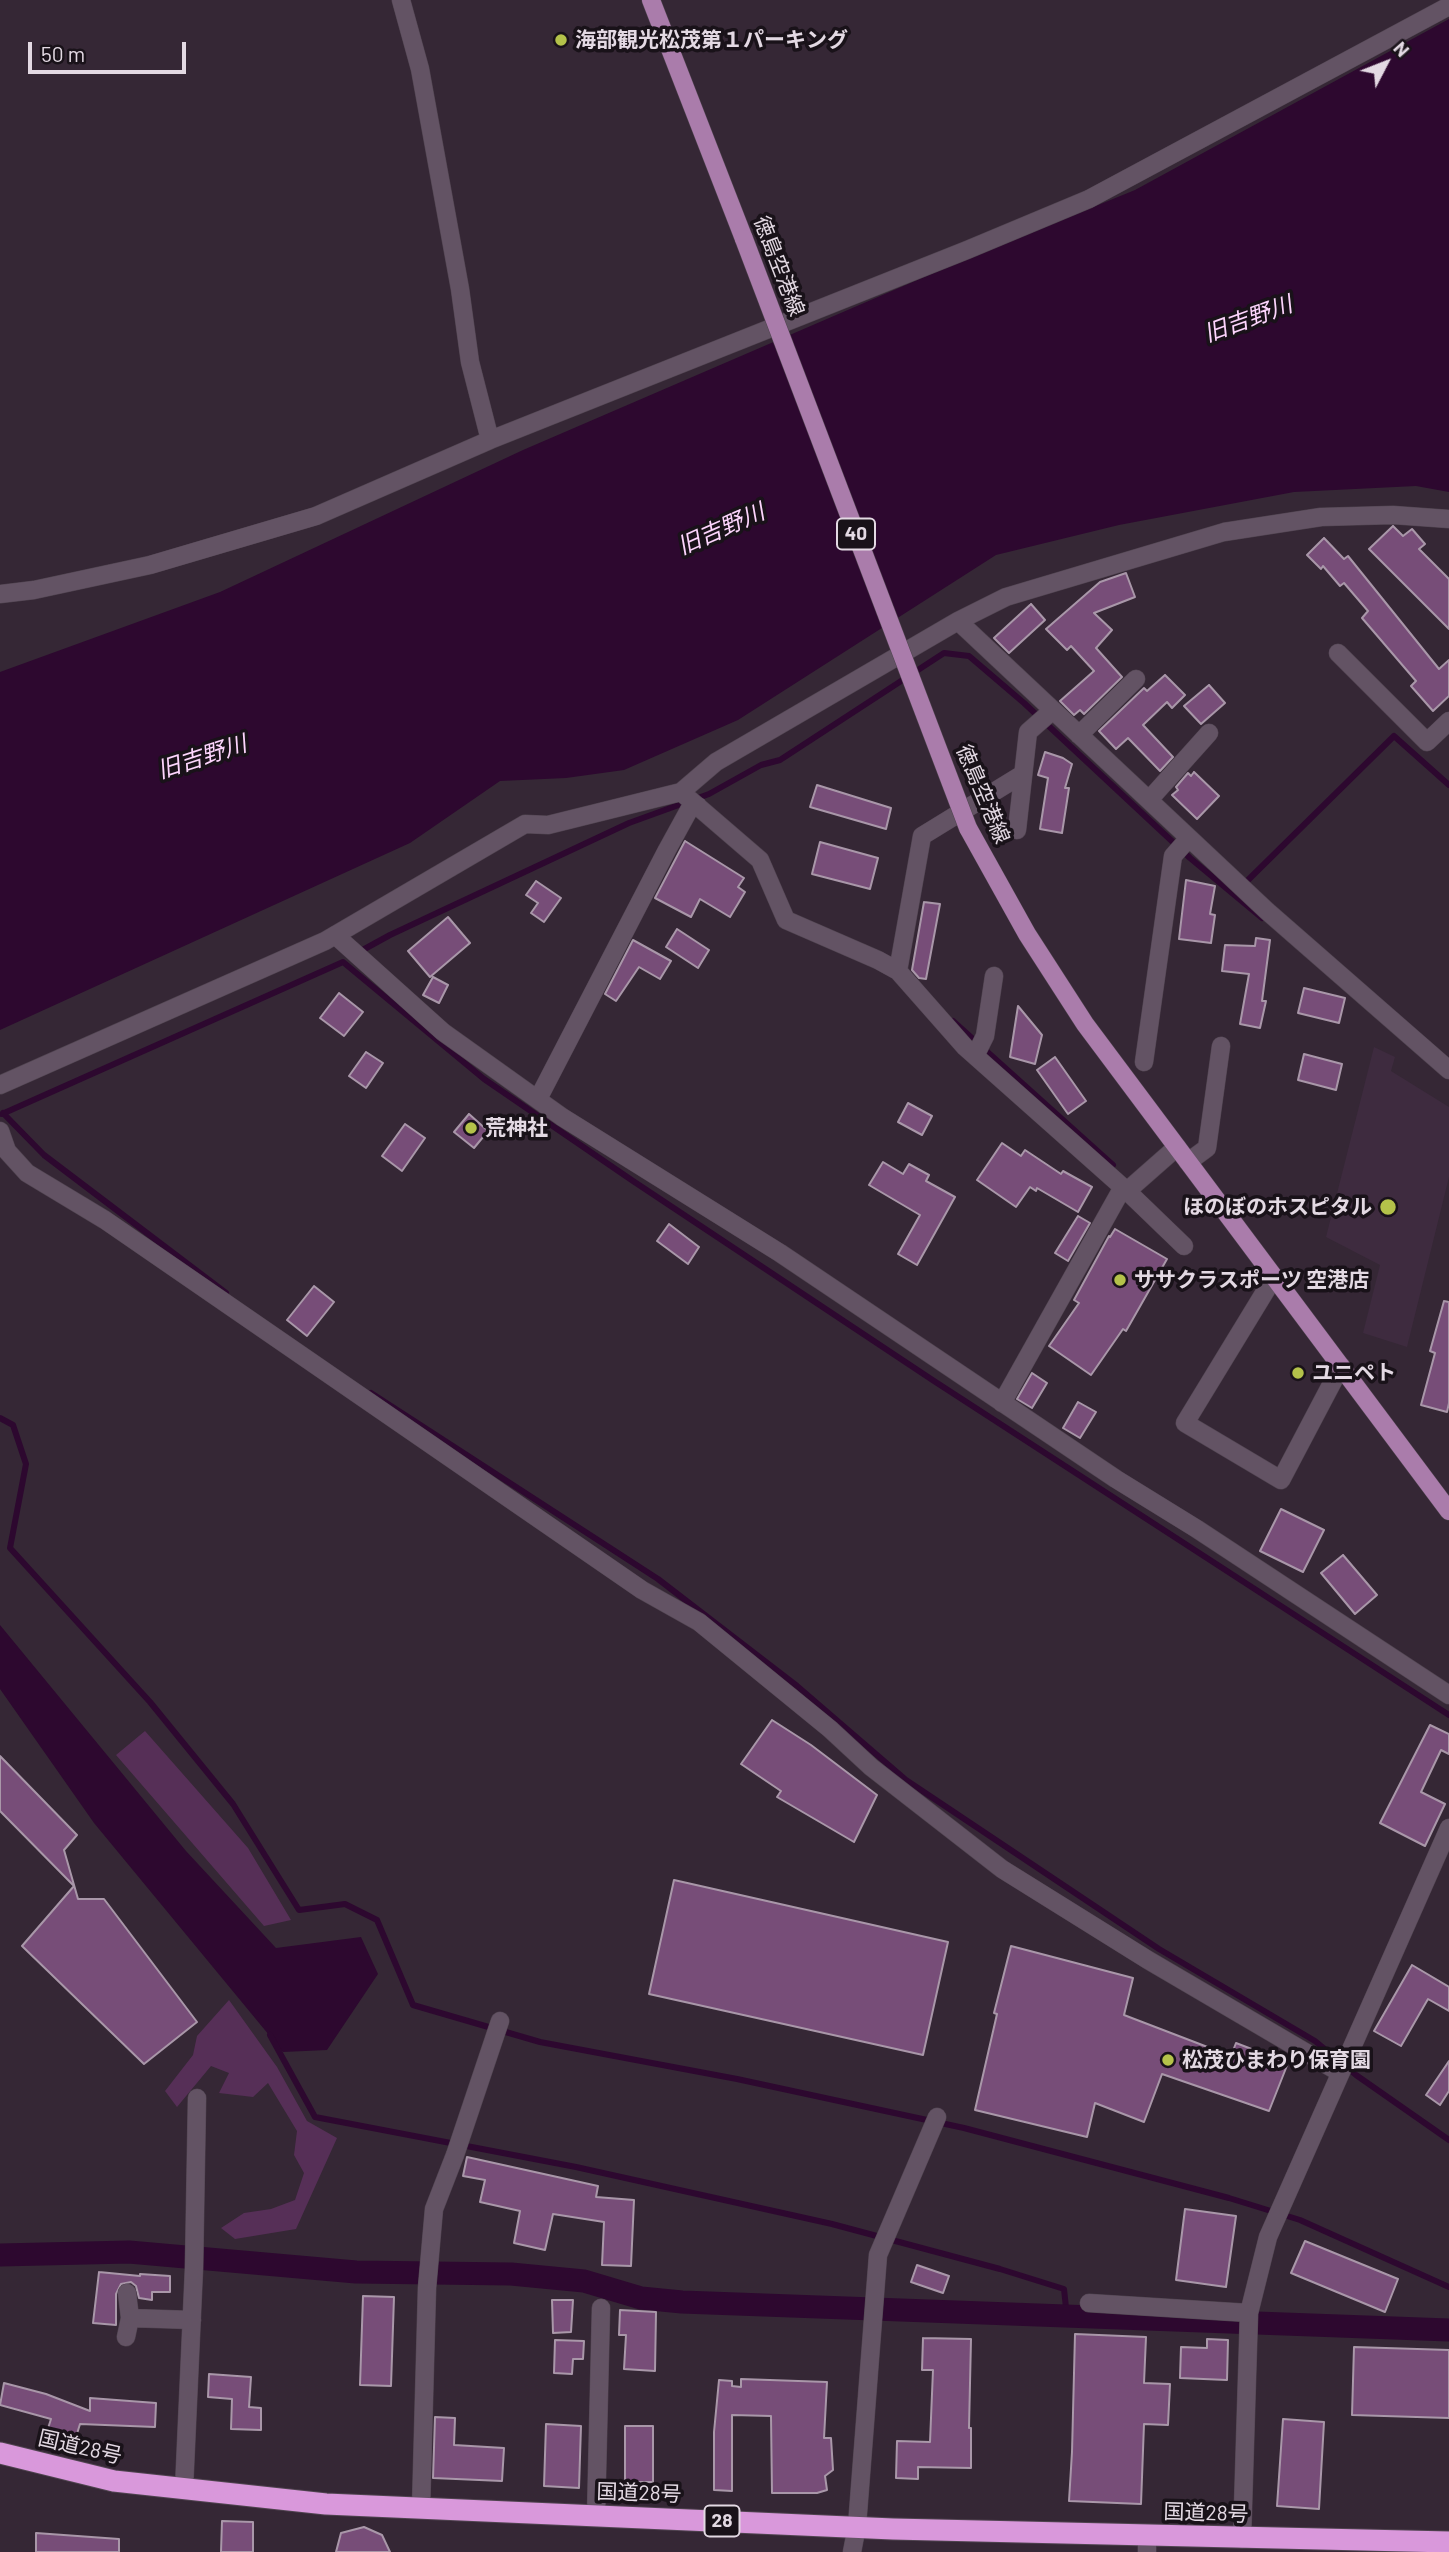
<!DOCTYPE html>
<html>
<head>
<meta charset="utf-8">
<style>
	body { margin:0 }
	#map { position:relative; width:1449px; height:2552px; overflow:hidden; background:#352735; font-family:Barlow,sans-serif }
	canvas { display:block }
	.north { position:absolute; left:1351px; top:28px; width:70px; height:70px; -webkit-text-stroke:5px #191219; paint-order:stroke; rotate:48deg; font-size:19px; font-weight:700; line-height:28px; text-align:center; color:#e3d9e3 }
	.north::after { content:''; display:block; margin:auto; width:24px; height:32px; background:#e3d9e3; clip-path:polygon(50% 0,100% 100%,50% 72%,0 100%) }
	.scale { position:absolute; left:28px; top:42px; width:158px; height:32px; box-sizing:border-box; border:4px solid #e3d9e3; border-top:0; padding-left:9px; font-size:21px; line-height:24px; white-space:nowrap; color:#e3d9e3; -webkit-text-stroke:5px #191219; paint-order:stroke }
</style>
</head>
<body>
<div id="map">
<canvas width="1449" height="2552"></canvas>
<div class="north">N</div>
<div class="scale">50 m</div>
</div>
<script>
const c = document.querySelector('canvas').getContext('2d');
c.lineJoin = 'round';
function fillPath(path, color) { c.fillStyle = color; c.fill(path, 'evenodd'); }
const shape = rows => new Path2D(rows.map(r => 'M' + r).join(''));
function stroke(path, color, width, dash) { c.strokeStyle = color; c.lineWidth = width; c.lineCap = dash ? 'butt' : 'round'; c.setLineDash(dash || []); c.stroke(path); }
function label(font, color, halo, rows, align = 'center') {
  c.font = font + ' Barlow,"Noto Sans JP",sans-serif'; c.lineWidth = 7; c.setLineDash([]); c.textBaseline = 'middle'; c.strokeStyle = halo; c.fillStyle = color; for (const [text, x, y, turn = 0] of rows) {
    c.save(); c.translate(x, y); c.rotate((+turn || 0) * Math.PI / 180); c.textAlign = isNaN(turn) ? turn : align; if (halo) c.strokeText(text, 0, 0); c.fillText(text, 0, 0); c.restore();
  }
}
fillPath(shape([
	[1374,1047,1395,1057,1391,1071,1449,1107,1449,1177,1407,1347,1363,1333,1380,1265,1326,1237]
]), '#3e2b3f');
fillPath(shape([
	[145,1731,248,1848,291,1920,264,1926,116,1755],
	[229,2000,277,2067,307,2121,337,2138,296,2229,235,2239,221,2228,244,2213,271,2209,295,2200,304,2173,294,2155,297,2131,268,2083,253,2097,219,2093,229,2073,211,2066,177,2107,165,2091,193,2055,197,2036]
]), '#562f57');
fillPath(shape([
	[1449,19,1449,492,1416,486,1294,492,1119,525,996,555,738,720,624,770,566,778,500,781,410,843,0,1030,0,672,220,592,523,450,966,259,1135,190],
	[0,1625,186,1851,276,1948,361,1937,378,1974,327,2050,283,2052,94,1823,0,1689]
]), '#2d082f');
stroke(shape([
	[1244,884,1394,736,1449,785],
	[359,952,390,935,629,823,709,794,761,765,780,760,944,653,969,656,1024,703,1190,858,1262,918],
	[953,1021,1113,1165],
	[3,1113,44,1155,226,1293],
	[2,1114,343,962,484,1079,633,1181,934,1381,1449,1715],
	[371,1393,658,1579,797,1686,906,1780,1159,1949,1315,2041,1356,2075,1449,2140],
	[0,1418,13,1425,26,1464,10,1548,150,1702,233,1804,299,1910,345,1904,377,1920,413,2005,540,2042,737,2079,964,2128,1229,2198,1300,2220,1449,2287],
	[270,2035,315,2117,576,2167,832,2224,1000,2269,1064,2289,1067,2317]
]), '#2d082f', 6);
stroke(shape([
	[0,2255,129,2252,356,2272,511,2274,584,2281,641,2298,682,2302,1449,2330]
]), '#2d082f', 23);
const building = shape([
	[1393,526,1403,536,1412,529,1425,544,1419,549,1449,579,1449,629,1369,549,1393,526],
	[1324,538,1344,559,1348,556,1439,669,1449,660,1449,696,1433,711,1411,686,1416,681,1362,618,1368,611,1344,583,1340,586,1323,566,1321,569,1307,555,1324,538],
	[1126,573,1135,597,1094,613,1112,630,1096,648,1122,677,1084,714,1080,710,1074,715,1060,701,1094,671,1071,646,1067,650,1046,629,1100,582,1126,573],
	[1031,604,1045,620,1009,653,994,638,1031,604],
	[1165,675,1185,695,1172,708,1167,702,1143,725,1173,757,1160,771,1128,738,1116,749,1099,731,1144,688,1147,691,1165,675],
	[1209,685,1225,703,1201,724,1184,706,1209,685],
	[1045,752,1063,758,1072,764,1065,788,1069,788,1062,833,1040,829,1048,778,1038,775,1045,752],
	[1194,772,1219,796,1197,819,1172,795,1178,790,1176,787,1188,773,1191,776,1194,772],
	[817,785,891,808,886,829,810,807,817,785],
	[685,841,744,878,738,887,745,892,730,917,700,899,691,917,655,898,685,841],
	[820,842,878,858,870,889,812,874,820,842],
	[1186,880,1215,886,1210,914,1215,915,1211,943,1179,939,1186,880],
	[536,881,561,898,544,922,531,913,538,903,526,895,536,881],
	[924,902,940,904,926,979,919,978,912,970,924,902],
	[448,917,470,943,430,977,408,951,448,917],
	[677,929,709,950,698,968,666,947,677,929],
	[1256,938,1270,940,1262,1001,1266,1001,1260,1028,1240,1024,1249,974,1222,971,1225,945,1255,946,1256,938],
	[633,940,671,961,660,979,639,967,616,1001,605,994,633,940],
	[433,977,448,985,439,1003,423,995,433,977],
	[1304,988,1345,998,1339,1023,1298,1013,1304,988],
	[339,993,363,1012,344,1036,320,1018,339,993],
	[1018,1006,1042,1035,1035,1064,1010,1057,1018,1006],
	[366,1052,383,1063,366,1088,349,1076,366,1052],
	[1304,1054,1342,1064,1336,1090,1298,1080,1304,1054],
	[1055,1057,1086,1101,1068,1114,1037,1070,1055,1057],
	[908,1103,932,1116,922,1135,898,1122,908,1103],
	[469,1114,488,1131,474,1148,454,1132,469,1114],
	[405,1124,425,1138,402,1171,382,1156,405,1124],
	[1002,1143,1021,1156,1025,1150,1061,1174,1063,1171,1092,1187,1078,1212,1037,1188,1036,1191,1030,1187,1016,1207,977,1180,1002,1143],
	[883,1162,903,1174,909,1164,929,1175,926,1181,955,1197,917,1265,898,1254,920,1215,869,1185,883,1162],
	[1078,1216,1090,1223,1068,1261,1055,1253,1078,1216],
	[669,1224,699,1247,688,1264,657,1241,669,1224],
	[1115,1229,1167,1259,1126,1331,1123,1329,1091,1375,1049,1346,1079,1303,1074,1300,1109,1236,1110,1237,1115,1229],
	[314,1286,334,1302,307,1336,287,1320,314,1286],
	[1444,1301,1449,1302,1449,1403,1447,1412,1421,1405,1435,1353,1430,1351,1444,1301],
	[1032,1373,1047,1383,1032,1408,1017,1399,1032,1373],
	[1078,1402,1096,1412,1080,1438,1063,1428,1078,1402],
	[1281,1509,1324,1530,1303,1572,1260,1551,1281,1509],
	[1343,1555,1377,1595,1355,1614,1321,1573,1343,1555],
	[772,1720,811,1745,877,1795,854,1842,777,1797,781,1791,741,1764,772,1720],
	[1430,1725,1449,1734,1449,1754,1441,1750,1421,1792,1445,1804,1425,1846,1380,1823,1430,1725],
	[0,1756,77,1835,64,1850,78,1899,104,1899,197,2022,144,2064,22,1946,74,1886,0,1811,0,1756],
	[674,1880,948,1942,923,2055,649,1994,674,1880],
	[1011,1946,1133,1978,1124,2015,1231,2056,1236,2043,1288,2063,1269,2111,1162,2074,1144,2122,1095,2103,1087,2137,975,2110,997,2014,994,2013,1011,1946],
	[1412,1965,1449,1987,1449,2011,1428,1999,1401,2046,1374,2031,1412,1965],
	[1449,2061,1449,2091,1440,2105,1426,2095,1449,2061],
	[467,2157,598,2186,596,2197,634,2200,631,2266,602,2265,604,2222,553,2214,545,2250,514,2243,520,2211,480,2202,485,2180,463,2176,467,2157],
	[1185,2209,1236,2216,1226,2287,1176,2280,1185,2209],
	[1305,2241,1398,2279,1385,2312,1291,2273,1305,2241],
	[917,2265,949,2276,943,2293,911,2282,917,2265],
	[99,2272,140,2276,140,2274,170,2276,170,2292,152,2292,152,2300,139,2298,136,2286,131,2282,121,2284,116,2294,116,2325,93,2323,99,2272],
	[363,2296,394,2297,391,2386,360,2385,363,2296],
	[552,2300,573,2300,571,2332,553,2333,552,2300],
	[620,2310,656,2312,655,2371,624,2369,626,2335,619,2335,620,2310],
	[1075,2334,1146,2337,1144,2383,1170,2384,1168,2425,1144,2424,1141,2504,1069,2501,1072,2452,1075,2334],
	[923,2338,971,2339,969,2428,971,2428,971,2468,918,2467,918,2479,896,2478,897,2441,930,2442,933,2370,922,2370,923,2338],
	[1207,2339,1228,2340,1227,2380,1180,2378,1181,2347,1207,2348,1207,2339],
	[555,2340,584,2341,583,2359,573,2359,572,2374,554,2373,555,2340],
	[1354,2347,1449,2350,1449,2418,1352,2415,1354,2347],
	[209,2374,251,2377,249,2407,261,2408,261,2430,231,2429,232,2399,208,2397,209,2374],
	[741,2379,827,2382,824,2438,831,2438,833,2470,825,2476,827,2490,817,2493,772,2493,771,2416,732,2415,732,2491,714,2490,714,2432,719,2380,732,2381,732,2386,741,2387,741,2379],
	[4,2383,46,2394,90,2411,90,2398,156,2403,155,2427,80,2424,72,2450,44,2441,51,2419,0,2405,4,2383],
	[435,2417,455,2418,454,2445,504,2448,502,2481,433,2478,435,2417],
	[1283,2419,1324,2422,1319,2509,1277,2506,1283,2419],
	[546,2424,581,2426,579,2488,544,2486,546,2424],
	[625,2426,653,2426,653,2482,625,2482,625,2426],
	[222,2521,253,2522,253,2552,221,2552,222,2521],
	[364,2527,382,2535,390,2552,336,2552,341,2533,364,2527],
	[36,2533,119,2539,119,2552,36,2552,36,2533]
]);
fillPath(building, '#774d78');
stroke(building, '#a997a9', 2);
const minor = shape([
	[401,0,420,69,460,289,470,362,490,440],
	[0,594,34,590,150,565,316,516,490,440,967,250,1089,199,1449,6],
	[958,621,1267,911,1449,1070],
	[1338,653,1427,742,1449,721],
	[1079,735,1136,679],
	[681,792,760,860,786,920,878,960,898,971,965,1047,1127,1191,1177,1147],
	[1149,800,1209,733],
	[1017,830,1028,732,1053,710],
	[335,935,443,1032,562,1117,780,1253,1116,1479,1197,1529,1449,1695],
	[898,971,922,836,1023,774],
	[975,1056,985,1036,994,976],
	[1144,1062,1173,856,1189,838],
	[0,1085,325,941,525,824,548,825,681,792,716,762,958,621,1006,597,1224,532,1321,517,1393,515,1449,519],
	[538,1099,667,850,689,810,698,806],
	[0,1131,7,1151,27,1173,105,1220,642,1590,699,1622,830,1729,871,1767,1002,1869,1148,1960,1339,2072],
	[1188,1162,1207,1148,1221,1046],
	[1127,1191,1184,1246],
	[1274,1277,1185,1423,1281,1480,1341,1366],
	[1002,1403,1123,1187],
	[1089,2303,1249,2313],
	[130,2318,192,2320],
	[126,2337,130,2318,127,2293],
	[184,2489,194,2268,197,2098],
	[421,2508,427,2288,434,2209,455,2155,500,2021],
	[596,2516,601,2308],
	[1242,2539,1249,2313,1268,2237,1449,1828],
	[852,2552,857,2526,878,2255,937,2117],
	[1147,2552,1147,2536]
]);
const major = shape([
	[651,0,744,239],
	[968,828,1027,934,1085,1024,1449,1511]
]);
const highway = shape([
	[0,2453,114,2481,326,2504,893,2529,1449,2542]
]);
stroke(minor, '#504450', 19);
stroke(major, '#504450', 19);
stroke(highway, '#504450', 23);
stroke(minor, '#635364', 18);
stroke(major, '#aa7cab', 18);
stroke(highway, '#d998db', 21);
const majorBridge = shape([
	[744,239,968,828]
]);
stroke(majorBridge, '#504450', 19, []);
stroke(majorBridge, '#aa7cab', 18);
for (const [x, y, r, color] of [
	[561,40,7,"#b4c24a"],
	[471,1128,7,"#b4c24a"],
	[1388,1207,9,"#b4c24a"],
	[1120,1280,7,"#b4c24a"],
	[1298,1373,7,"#b4c24a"],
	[1168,2060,7,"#b4c24a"]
]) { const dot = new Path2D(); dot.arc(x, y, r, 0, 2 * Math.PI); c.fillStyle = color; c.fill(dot); stroke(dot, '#191219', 2.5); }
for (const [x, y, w] of [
	[856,534,38],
	[722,2521,35]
]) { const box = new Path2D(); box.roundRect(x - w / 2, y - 15.5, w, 31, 5); c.fillStyle = '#191219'; c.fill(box); stroke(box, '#e3d9e3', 2); }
label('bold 19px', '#e3d9e3', null, [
	["40",856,534],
	["28",722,2521]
]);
label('bold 21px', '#e3d9e3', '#191219', [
	["海部観光松茂第１パーキング",575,40],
	["荒神社",485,1128],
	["ほのぼのホスピタル",1372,1207,"right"],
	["ササクラスポーツ 空港店",1134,1280],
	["ユニペト",1312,1373],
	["松茂ひまわり保育園",1182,2060]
], 'left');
label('21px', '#e3d9e3', '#191219', [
	["徳島空港線",779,266,69],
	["徳島空港線",983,794,67],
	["国道28号",80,2447,13],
	["国道28号",639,2493,2],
	["国道28号",1206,2513,2]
]);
label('italic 23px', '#fdd5fd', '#191219', [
	["旧吉野川",1248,319,-20],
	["旧吉野川",721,529,-24],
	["旧吉野川",202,757,-18]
]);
</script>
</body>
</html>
